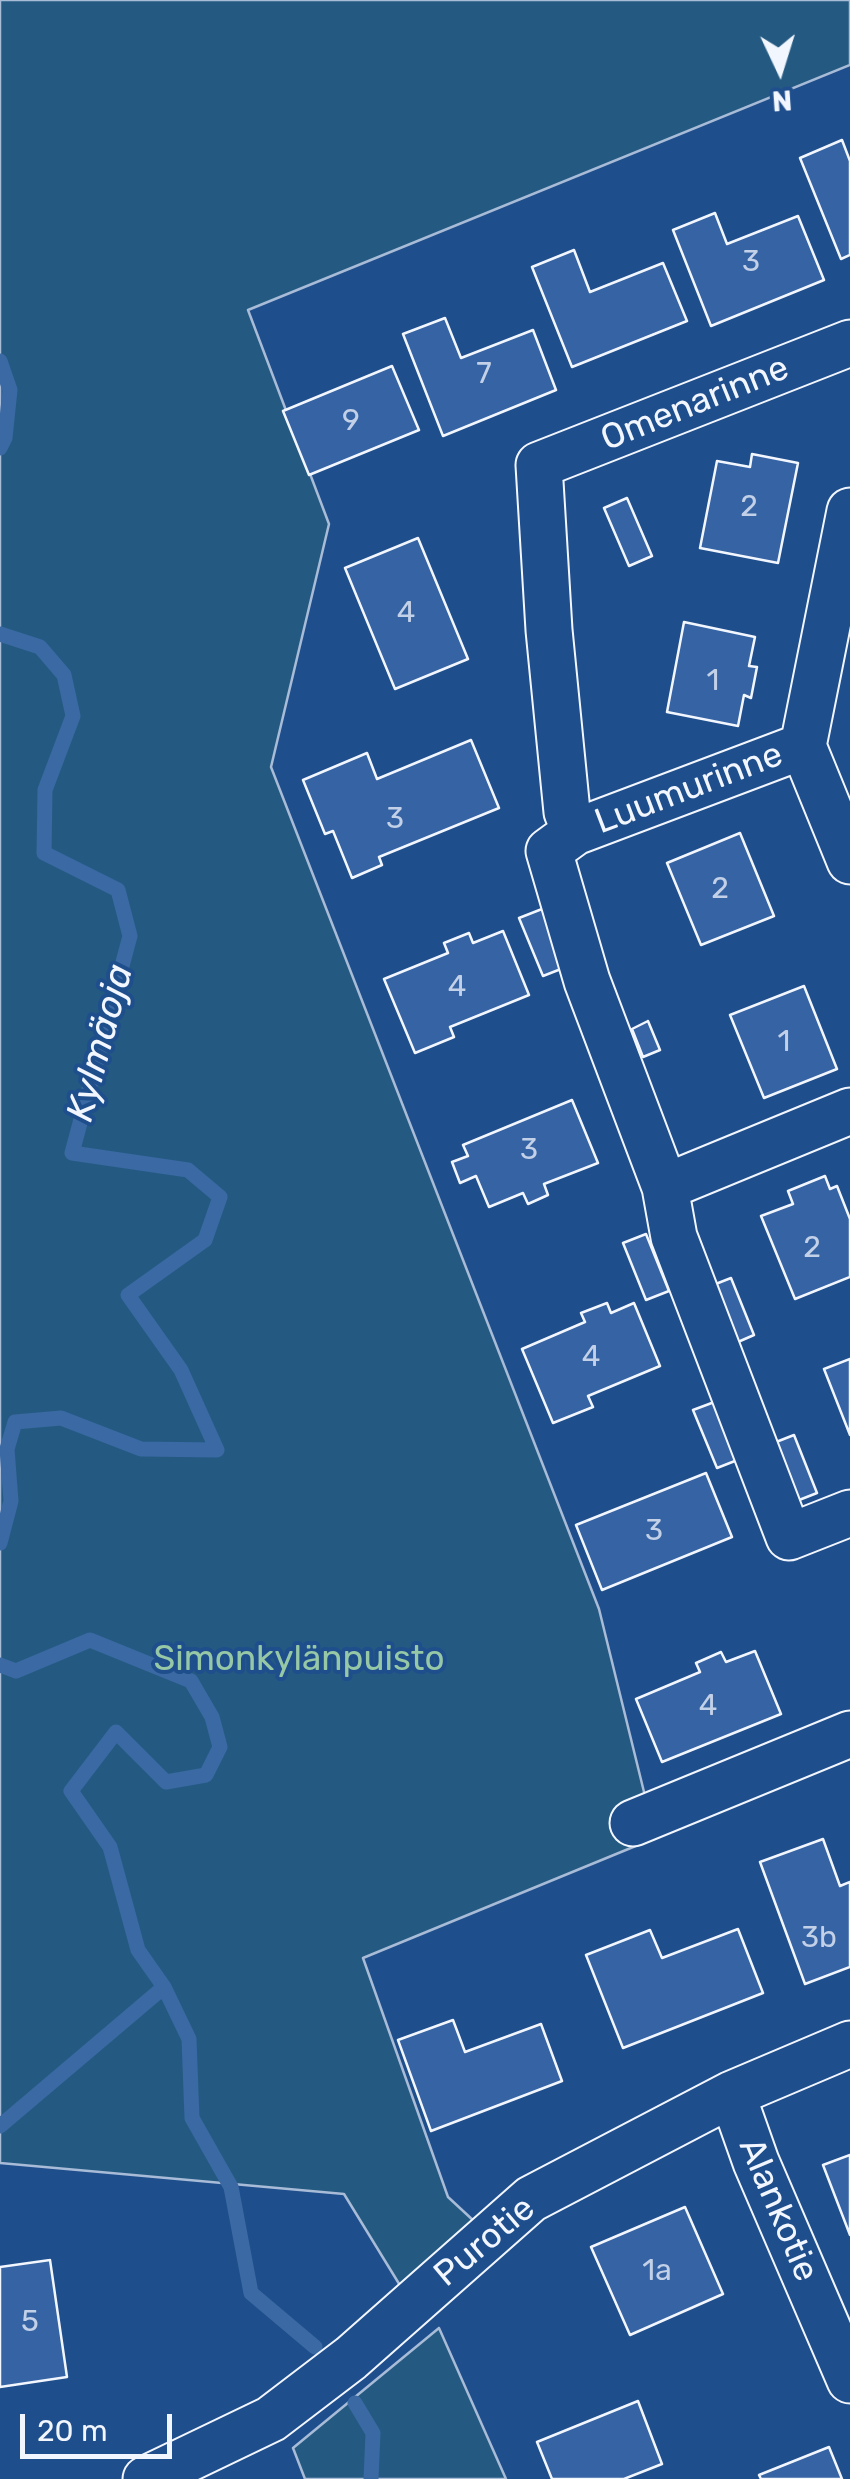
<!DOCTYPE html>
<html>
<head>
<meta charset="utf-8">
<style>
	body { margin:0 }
	#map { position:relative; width:850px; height:2479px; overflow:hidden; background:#1f4e8c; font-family:Rubik,sans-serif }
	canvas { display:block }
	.north { position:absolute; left:730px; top:20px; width:100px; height:100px; -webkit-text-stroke:8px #1f4e8c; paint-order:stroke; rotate:176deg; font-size:28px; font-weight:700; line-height:40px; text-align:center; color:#f2f6ff }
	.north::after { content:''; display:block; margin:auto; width:35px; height:45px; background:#f2f6ff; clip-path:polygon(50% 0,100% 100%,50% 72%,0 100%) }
	.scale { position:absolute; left:20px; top:2414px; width:152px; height:45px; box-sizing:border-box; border:5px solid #f2f6ff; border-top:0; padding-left:12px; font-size:30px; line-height:35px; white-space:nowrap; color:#f2f6ff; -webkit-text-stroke:8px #1f4e8c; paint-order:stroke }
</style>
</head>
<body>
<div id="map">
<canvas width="850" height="2479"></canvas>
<div class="north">N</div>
<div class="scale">20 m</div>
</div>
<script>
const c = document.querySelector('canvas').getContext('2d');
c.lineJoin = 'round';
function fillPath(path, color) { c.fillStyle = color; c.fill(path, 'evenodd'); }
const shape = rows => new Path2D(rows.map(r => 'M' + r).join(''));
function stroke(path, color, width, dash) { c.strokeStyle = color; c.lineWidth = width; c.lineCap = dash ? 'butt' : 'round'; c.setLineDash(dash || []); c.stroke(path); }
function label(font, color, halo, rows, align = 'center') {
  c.font = font + ' Rubik,sans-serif'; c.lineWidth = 8; c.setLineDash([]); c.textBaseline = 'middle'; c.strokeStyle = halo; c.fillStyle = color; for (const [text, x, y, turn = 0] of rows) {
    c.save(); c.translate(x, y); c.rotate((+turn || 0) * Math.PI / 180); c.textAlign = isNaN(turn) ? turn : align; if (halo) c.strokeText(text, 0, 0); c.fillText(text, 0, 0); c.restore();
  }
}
const green = shape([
	[0,0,850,0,850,65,248,310,329,524,271,767,599,1609,645,1796,660,1836,363,1958,448,2197,475,2222,401,2287,344,2194,0,2163,0,0],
	[439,2328,506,2479,305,2479,293,2448,439,2328]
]);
fillPath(green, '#245a82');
stroke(green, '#a8bbd7', 2.5);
stroke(shape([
	[0,361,10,390,5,438,0,448],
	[0,634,40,647,64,675,73,716,45,790,44,853,118,890,130,936,72,1153,188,1170,220,1197,205,1240,128,1295,181,1370,217,1450,141,1449,61,1418,15,1422,7,1449,11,1501,0,1543],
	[0,1665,16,1671,90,1640,191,1681,212,1717,220,1747,206,1775,166,1782,116,1732,71,1791,110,1847,138,1950,164,1987,189,2039,192,2118,231,2187,251,2293,315,2347],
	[0,2126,164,1987],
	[355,2403,373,2433,371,2479]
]), '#3b69a3', 15);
const building = shape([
	[842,140,850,161,850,255,841,259,800,158,842,140],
	[715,213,727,244,798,216,824,280,711,326,673,230,715,213],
	[574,250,590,292,663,263,687,321,572,367,532,267,574,250],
	[445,318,461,358,533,330,556,390,443,436,403,334,445,318],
	[392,366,419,430,309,475,283,411,392,366],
	[752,454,798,463,778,563,700,548,717,461,750,467,752,454],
	[627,498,652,556,629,566,604,508,627,498],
	[418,538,468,659,395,689,345,568,418,538],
	[684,622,755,637,749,666,757,667,751,698,744,695,738,726,667,712,684,622],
	[471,740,499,808,379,857,382,865,352,878,333,831,325,834,303,780,367,753,377,779,471,740],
	[740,833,774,916,701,945,667,863,740,833],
	[542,909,566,967,543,976,519,918,542,909],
	[503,931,529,995,450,1027,454,1037,415,1053,384,979,448,953,444,943,469,933,473,943,503,931],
	[804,986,837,1069,764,1098,730,1015,804,986],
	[648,1021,660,1050,643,1057,632,1029,648,1021],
	[572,1100,598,1163,544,1184,548,1195,528,1204,523,1193,489,1207,476,1176,460,1183,452,1162,468,1156,463,1145,572,1100],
	[825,1176,830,1189,837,1186,850,1219,850,1277,795,1299,761,1216,793,1204,788,1191,825,1176],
	[646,1234,669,1291,646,1300,623,1243,646,1234],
	[731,1278,754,1335,731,1345,708,1287,731,1278],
	[607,1303,611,1313,634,1303,660,1366,588,1396,593,1407,553,1423,522,1349,585,1322,581,1313,607,1303],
	[850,1359,850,1435,824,1369,850,1359],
	[717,1401,740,1459,717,1468,693,1410,717,1401],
	[794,1435,817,1493,794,1502,771,1444,794,1435],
	[706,1473,732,1537,602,1590,576,1525,706,1473],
	[755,1651,781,1714,662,1762,636,1699,700,1672,696,1663,721,1652,726,1662,755,1651],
	[823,1839,840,1886,850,1882,850,1967,805,1984,760,1862,823,1839],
	[738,1929,763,1993,623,2048,586,1955,650,1930,662,1958,738,1929],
	[453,2020,465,2052,541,2024,562,2081,431,2131,398,2040,453,2020],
	[850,2155,850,2235,823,2165,850,2155],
	[685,2207,723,2294,630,2335,591,2247,685,2207],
	[50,2260,67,2377,0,2387,0,2267,50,2260],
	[638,2401,662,2464,624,2479,552,2479,537,2442,638,2401],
	[829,2447,842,2479,761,2479,759,2475,829,2447]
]);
fillPath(building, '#3563a3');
stroke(building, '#f2f6ff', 2.5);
const minor = shape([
	[850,511,803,746,850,861],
	[803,746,575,832,549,851,587,981,665,1187,674,1237,789,1537,850,1513],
	[575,832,567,812,549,630,539,465,850,343],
	[665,1187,850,1111],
	[633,1823,850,1734],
	[732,2094,756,2162,850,2380],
	[146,2479,271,2419,351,2358,531,2199,732,2094,850,2044]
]);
stroke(minor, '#f2f6ff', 49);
stroke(minor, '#1f4e8c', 45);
label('30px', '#c3d1e8', null, [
	["3",751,262],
	["7",484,374],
	["9",351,421],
	["2",749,507],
	["4",406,613],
	["1",713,681],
	["3",395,819],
	["2",720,889],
	["4",457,987],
	["1",784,1042],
	["3",529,1150],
	["2",812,1248],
	["4",591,1357],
	["3",654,1531],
	["4",708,1706],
	["3b",819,1938],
	["1a",657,2271],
	["5",30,2322]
]);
label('35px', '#f2f6ff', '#1f4e8c', [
	["Omenarinne",695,404,-22],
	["Luumurinne",689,789,-21],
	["Alankotie",778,2210,67],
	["Purotie",485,2242,-40]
]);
label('35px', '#97c8a6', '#1f4e8c', [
	["Simonkylänpuisto",299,1660]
]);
label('italic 38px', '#f2f6ff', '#1f4e8c', [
	["Kylmäoja",101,1043,-75]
]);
</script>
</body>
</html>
